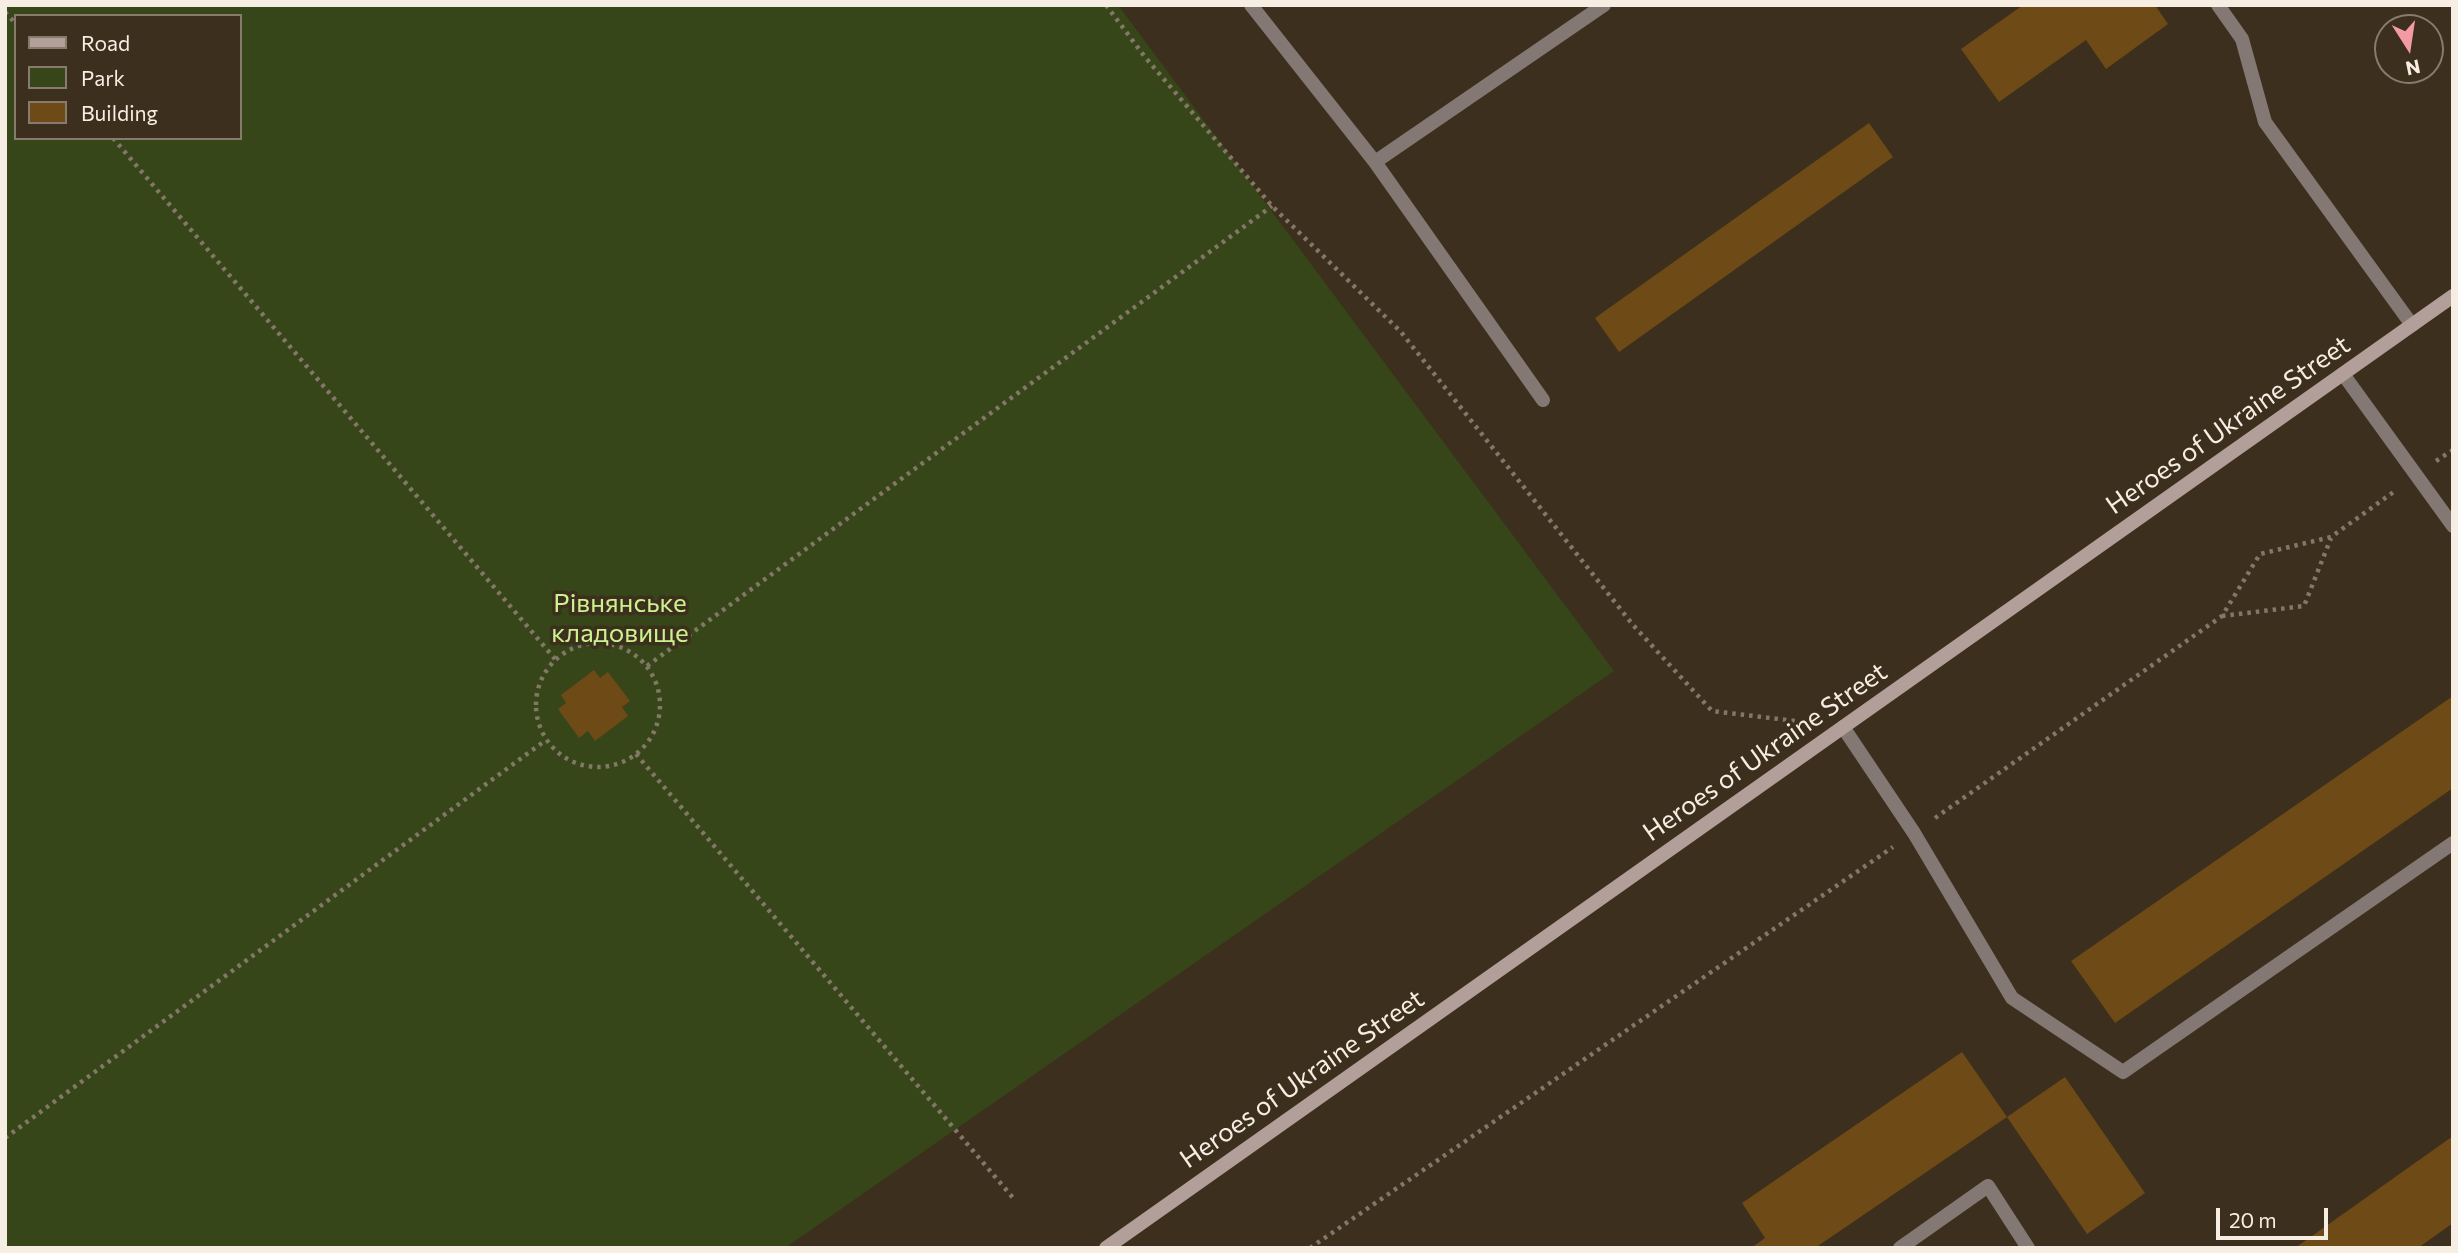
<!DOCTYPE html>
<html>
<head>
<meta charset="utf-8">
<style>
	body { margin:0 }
	#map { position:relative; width:2458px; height:1253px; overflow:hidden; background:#3d2f1e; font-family:Commissioner,sans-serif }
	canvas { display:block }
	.frame { position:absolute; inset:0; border:7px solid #f7eee3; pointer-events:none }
	.legend { position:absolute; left:14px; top:14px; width:228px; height:126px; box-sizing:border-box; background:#3d2f1e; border:2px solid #877b6d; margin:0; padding:9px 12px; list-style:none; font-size:21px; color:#f7eee3 }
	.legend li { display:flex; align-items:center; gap:14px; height:35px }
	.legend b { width:35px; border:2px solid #877b6d }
	.north { position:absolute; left:2374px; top:14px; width:70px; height:70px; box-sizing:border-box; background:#3d2f1e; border:2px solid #877b6d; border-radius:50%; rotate:168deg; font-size:19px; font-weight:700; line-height:28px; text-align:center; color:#f7eee3 }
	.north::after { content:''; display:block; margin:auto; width:24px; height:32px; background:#f49aa6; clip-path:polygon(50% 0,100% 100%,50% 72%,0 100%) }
	.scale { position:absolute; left:2216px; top:1208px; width:112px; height:32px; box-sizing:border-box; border:4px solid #f7eee3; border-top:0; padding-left:9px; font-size:21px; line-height:24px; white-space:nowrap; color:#f7eee3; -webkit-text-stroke:5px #3d2f1e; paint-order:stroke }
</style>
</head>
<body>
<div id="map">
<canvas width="2458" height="1253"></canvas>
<div class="frame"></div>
<ul class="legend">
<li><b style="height:9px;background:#b29f99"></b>Road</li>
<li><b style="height:19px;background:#364618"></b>Park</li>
<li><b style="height:19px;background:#6d4a16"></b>Building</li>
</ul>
<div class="north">N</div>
<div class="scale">20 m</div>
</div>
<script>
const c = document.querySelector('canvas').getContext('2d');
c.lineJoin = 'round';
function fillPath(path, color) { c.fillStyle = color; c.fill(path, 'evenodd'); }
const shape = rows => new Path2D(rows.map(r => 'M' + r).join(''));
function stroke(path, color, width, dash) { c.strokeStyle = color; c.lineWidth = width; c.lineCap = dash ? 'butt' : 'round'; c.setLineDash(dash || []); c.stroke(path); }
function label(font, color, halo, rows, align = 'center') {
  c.font = font + ' Commissioner,sans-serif'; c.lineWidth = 7; c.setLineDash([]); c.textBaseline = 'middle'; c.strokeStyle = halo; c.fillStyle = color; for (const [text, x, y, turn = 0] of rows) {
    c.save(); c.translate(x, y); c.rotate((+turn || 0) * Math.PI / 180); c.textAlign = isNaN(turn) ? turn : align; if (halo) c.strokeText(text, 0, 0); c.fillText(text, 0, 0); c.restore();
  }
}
fillPath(shape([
	[5,5,1118,5,1614,671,785,1248,5,1248],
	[16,16,240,16,240,138,16,138]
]), '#364618');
fillPath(shape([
	[2023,5,2155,5,2168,24,2106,69,2086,40,1999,102,1961,49],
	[1869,123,1893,157,1619,352,1595,318],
	[594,670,600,678,608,672,630,701,622,707,628,716,595,741,588,731,579,738,558,709,566,703,561,695],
	[2453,696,2453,788,2115,1023,2071,961],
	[1962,1052,2007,1117,1815,1248,1751,1248,1765,1238,1742,1203],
	[2065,1077,2145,1193,2087,1234,2007,1117],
	[2453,1136,2453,1223,2418,1248,2295,1248]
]), '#6d4a16');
stroke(shape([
	[1106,5,1145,57,1272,206,1401,332,1633,625,1712,711,1804,722],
	[5,12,16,24],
	[113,138,555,659],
	[2436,461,2453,450],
	[2222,616,2304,606,2331,538],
	'536 705a62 62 0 1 1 124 0a62 62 0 1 1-124 0Z',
	[647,666,1272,206],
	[636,754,1014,1199],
	[1935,818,2222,616,2260,554,2331,537,2395,491],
	[5,1138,546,740],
	[1310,1248,1893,847]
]), '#837768', 4.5, [3.5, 5]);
stroke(shape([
	[1251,5,1375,162,1543,400],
	[2218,5,2242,39,2265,122,2412,325],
	[1375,162,1604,5],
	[2343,374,2453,526],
	[1843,727,1914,833,2012,998,2123,1072,2453,843],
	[1900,1248,1988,1186,2028,1248]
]), '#847874', 14);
stroke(shape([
	[1106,1248,2453,296]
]), '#b29f99', 14);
label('26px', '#f7eee3', '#3d2f1e', [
	["Heroes of Ukraine Street",2228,425,-35],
	["Heroes of Ukraine Street",1765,752,-35],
	["Heroes of Ukraine Street",1302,1079,-35]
]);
label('26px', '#ccf28f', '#3d2f1e', [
	["Рівнянське",620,603],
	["кладовище",620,633]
]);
</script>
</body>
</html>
